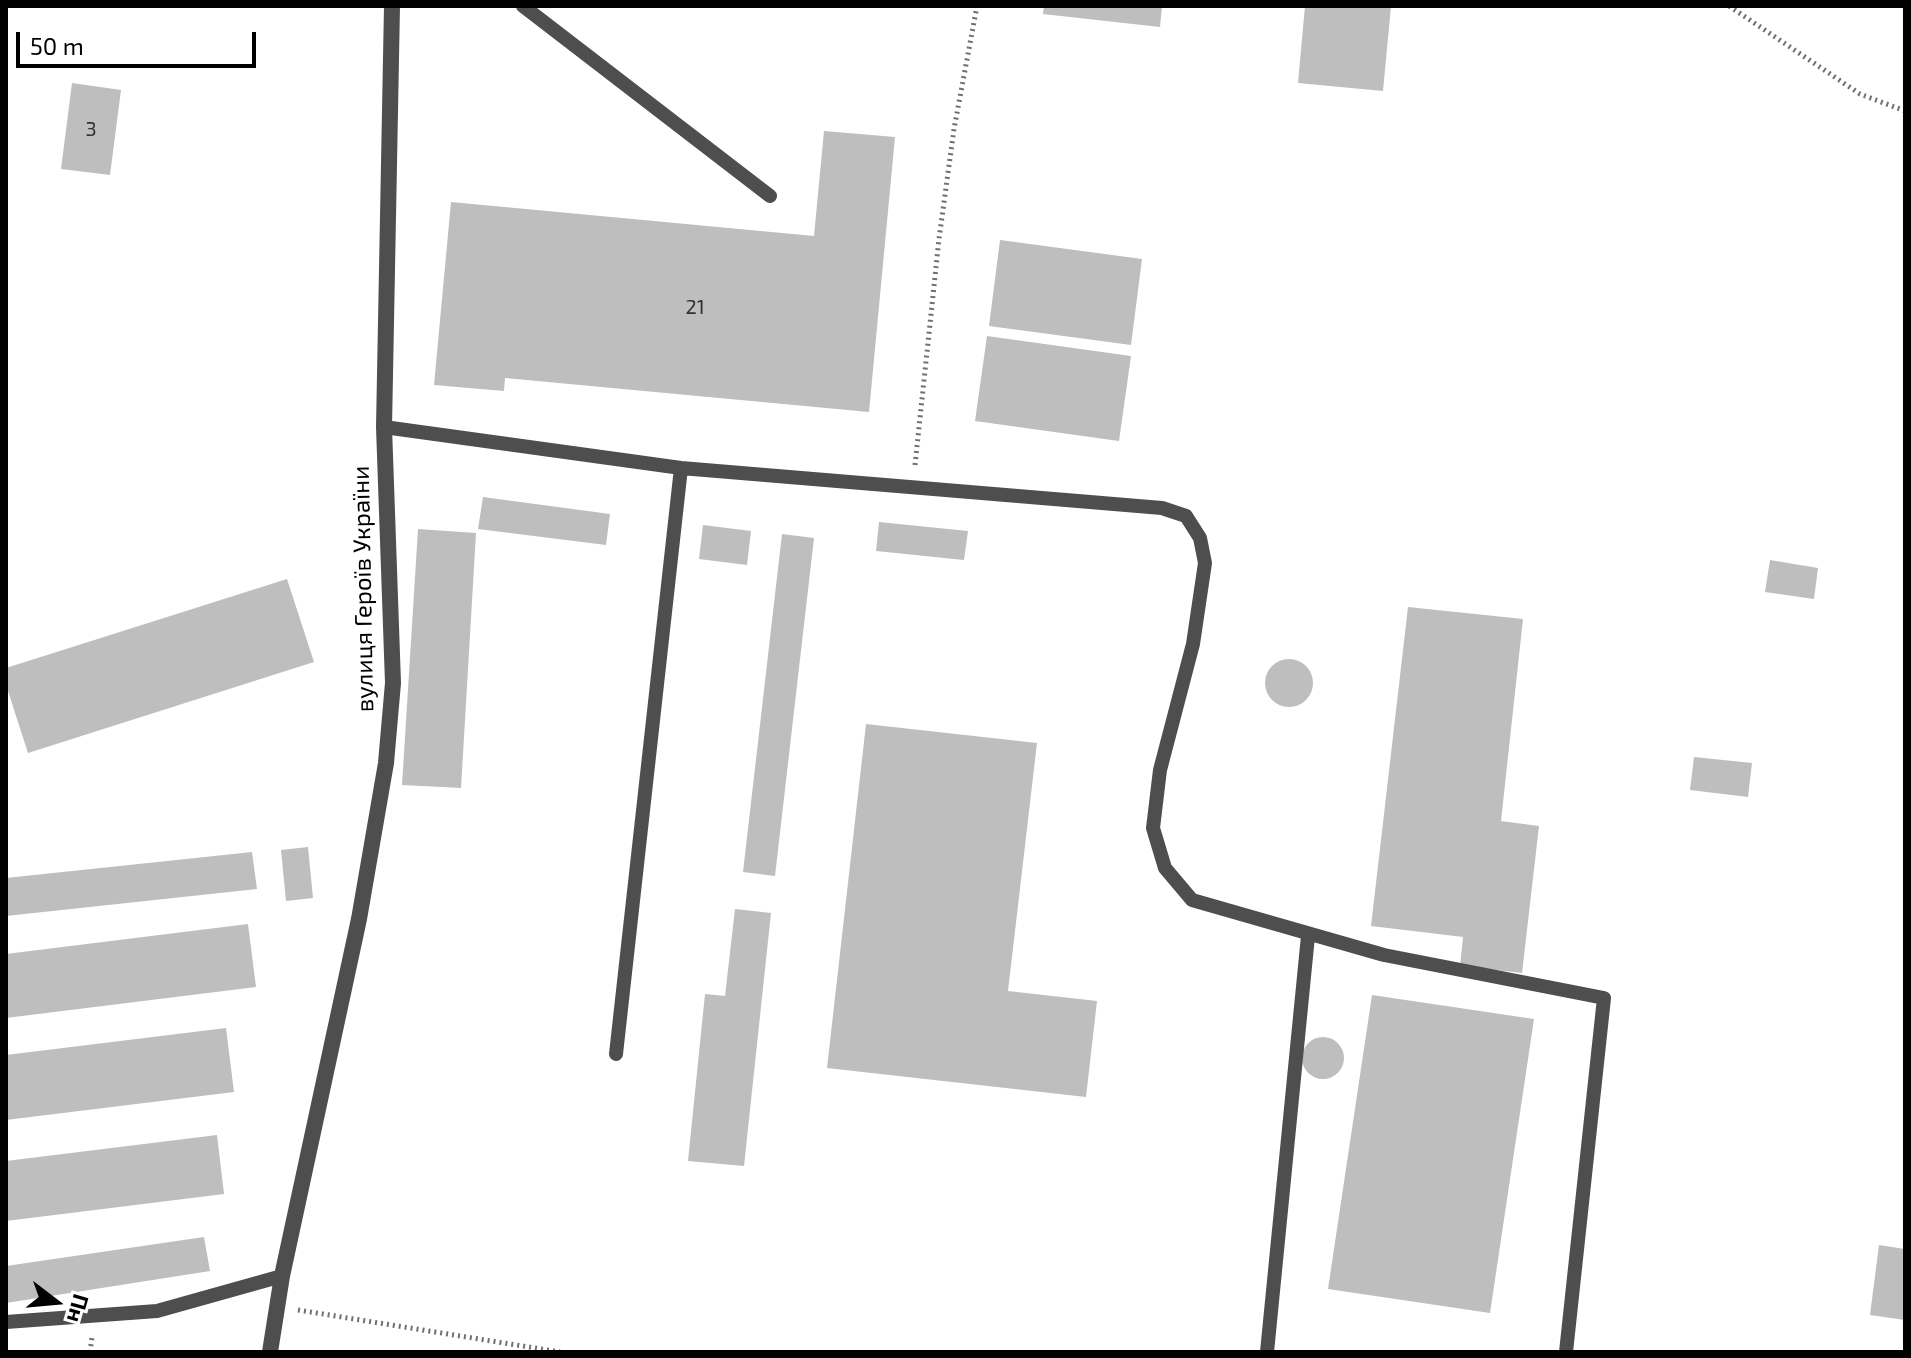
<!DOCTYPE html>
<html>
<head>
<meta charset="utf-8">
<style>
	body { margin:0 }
	#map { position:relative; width:1911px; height:1358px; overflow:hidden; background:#fff; font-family:"Exo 2",sans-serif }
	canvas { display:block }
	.frame { position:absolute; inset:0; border:8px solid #000; pointer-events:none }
	.north { position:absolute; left:16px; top:1262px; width:80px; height:80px; -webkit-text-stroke:6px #fff; paint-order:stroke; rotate:106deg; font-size:22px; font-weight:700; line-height:32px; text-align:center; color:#000 }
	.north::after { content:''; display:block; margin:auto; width:28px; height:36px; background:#000; clip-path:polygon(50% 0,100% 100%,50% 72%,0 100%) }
	.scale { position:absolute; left:16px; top:32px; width:240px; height:36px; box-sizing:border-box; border:4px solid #000; border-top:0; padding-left:10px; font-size:24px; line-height:28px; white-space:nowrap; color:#000; -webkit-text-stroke:6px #fff; paint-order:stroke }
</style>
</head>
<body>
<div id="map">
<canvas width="1911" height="1358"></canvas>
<div class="frame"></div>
<div class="north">Пн</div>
<div class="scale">50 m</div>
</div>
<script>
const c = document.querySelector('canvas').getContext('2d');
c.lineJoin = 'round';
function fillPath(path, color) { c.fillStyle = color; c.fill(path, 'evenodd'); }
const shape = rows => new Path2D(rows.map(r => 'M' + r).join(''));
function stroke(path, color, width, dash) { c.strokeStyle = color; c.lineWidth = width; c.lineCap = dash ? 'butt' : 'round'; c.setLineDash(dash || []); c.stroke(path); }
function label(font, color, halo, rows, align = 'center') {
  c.font = font + ' "Exo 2",sans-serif'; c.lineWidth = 7; c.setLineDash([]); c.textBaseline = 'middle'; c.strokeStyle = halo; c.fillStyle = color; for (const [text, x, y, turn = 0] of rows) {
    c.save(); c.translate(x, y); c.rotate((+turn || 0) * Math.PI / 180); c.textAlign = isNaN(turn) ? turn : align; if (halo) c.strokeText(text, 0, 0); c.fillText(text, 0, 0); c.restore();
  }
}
fillPath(shape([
	[1044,6,1162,6,1160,27,1043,14],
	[1305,6,1391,6,1383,91,1298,83],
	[72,83,121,90,110,175,61,169],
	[824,131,895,137,869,412,505,378,504,391,434,385,451,202,814,236],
	[1000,240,1142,259,1131,345,989,326],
	[987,336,1131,356,1119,441,975,421],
	[483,497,610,514,606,545,478,529],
	[879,522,968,531,964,560,876,551],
	[703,525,751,531,747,565,699,559],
	[418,529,476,533,461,788,402,785],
	[782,534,814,538,775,876,743,872],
	[1770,560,1818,568,1814,599,1765,592],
	[287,579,314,662,28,753,6,685,6,668],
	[1408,607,1523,619,1501,821,1539,826,1522,973,1460,966,1463,937,1371,926],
	'1265 683a24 24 0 1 1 48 0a24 24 0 1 1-48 0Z',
	[866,724,1037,743,1008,991,1097,1001,1086,1097,827,1068],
	[1694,757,1752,763,1748,797,1690,790],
	[308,847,313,898,286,901,281,850],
	[252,852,257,889,6,916,6,878],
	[735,909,771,913,744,1166,688,1161,705,994,725,996],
	[248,924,256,987,6,1018,6,954],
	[1372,995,1534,1019,1490,1313,1328,1289],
	[226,1028,234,1092,6,1120,6,1055],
	'1302 1058a21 21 0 1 1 42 0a21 21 0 1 1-42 0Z',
	[217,1135,224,1194,6,1221,6,1161],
	[204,1237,210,1271,6,1303,6,1266],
	[1879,1245,1905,1249,1905,1320,1870,1315]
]), '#bebebe');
stroke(shape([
	[1729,6,1860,94,1905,111],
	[915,465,939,239,954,129,977,6],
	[298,1310,560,1352],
	[90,1352,92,1337]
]), '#707070', 5, [2, 4]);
stroke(shape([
	[523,6,770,196],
	[384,427,681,468,1162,508,1186,516,1200,538,1205,563,1193,644,1160,770,1153,828,1165,868,1192,900,1384,955,1604,998,1566,1352],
	[616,1054,681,468],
	[6,1322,157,1311,282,1276],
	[1267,1352,1308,936]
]), '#4e4e4e', 14);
stroke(shape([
	[270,1352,282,1276,359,919,386,763,393,683,384,427,392,6]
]), '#4e4e4e', 16);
label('20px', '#303030', null, [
	["3",91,129],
	["21",695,307]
]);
label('24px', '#000', '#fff', [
	["вулиця Героїв України",363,589,-91]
]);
</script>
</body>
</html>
